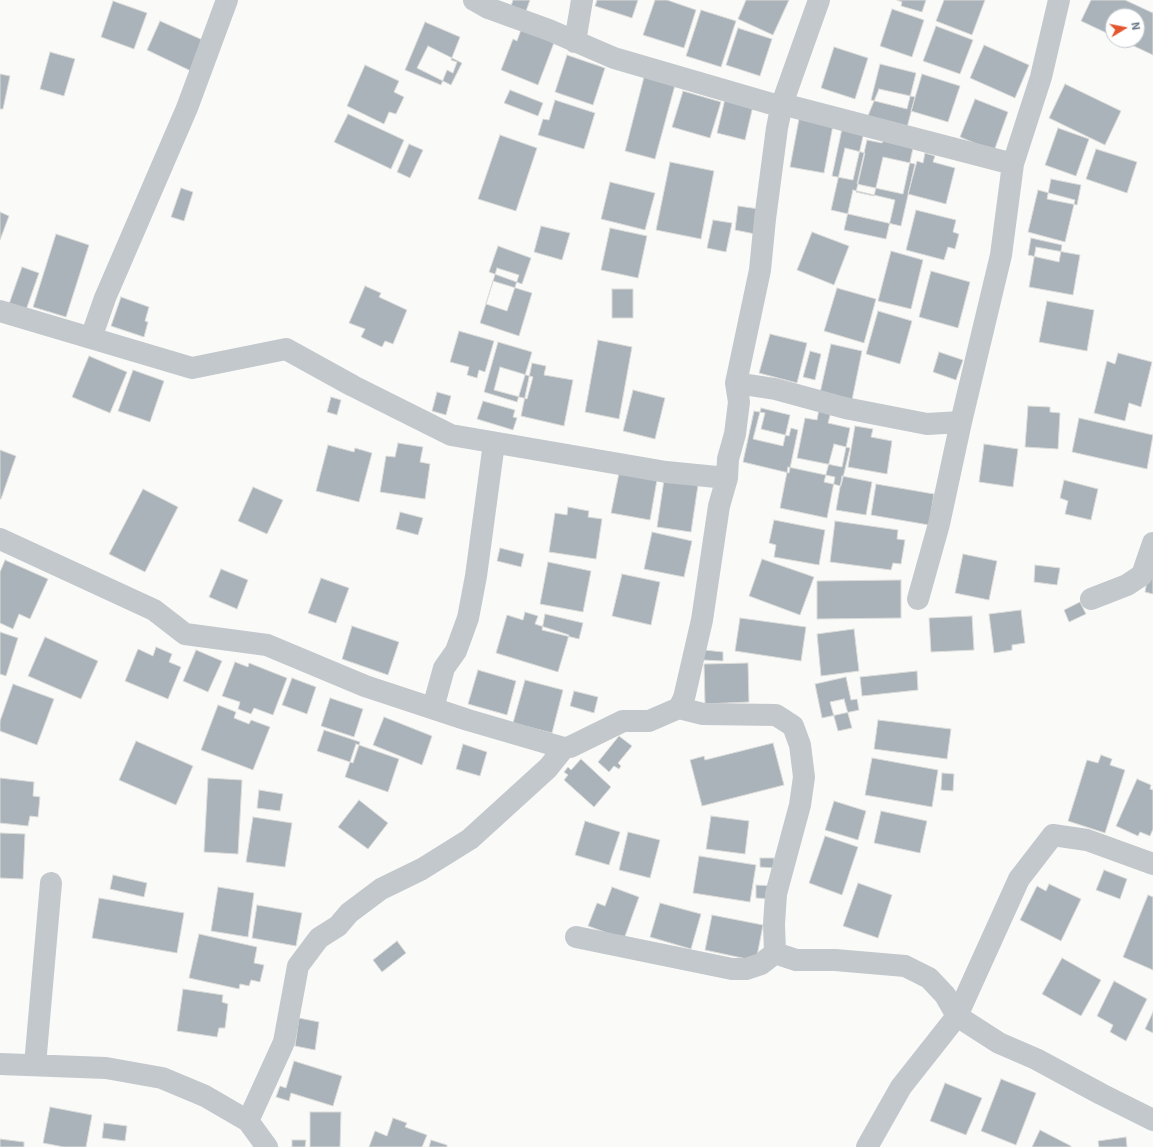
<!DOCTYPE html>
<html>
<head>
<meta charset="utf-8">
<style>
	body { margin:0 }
	#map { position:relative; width:1153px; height:1147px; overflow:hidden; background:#fafaf8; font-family:"Exo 2",sans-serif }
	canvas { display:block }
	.north { position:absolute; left:1105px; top:8px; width:40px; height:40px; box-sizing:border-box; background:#fff; border:1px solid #c1c8cd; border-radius:50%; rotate:80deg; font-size:11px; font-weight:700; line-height:16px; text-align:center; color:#657683 }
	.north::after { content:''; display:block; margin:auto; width:14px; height:18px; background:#e4572e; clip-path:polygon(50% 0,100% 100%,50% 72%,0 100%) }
</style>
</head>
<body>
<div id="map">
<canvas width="1153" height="1147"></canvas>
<div class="north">N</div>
</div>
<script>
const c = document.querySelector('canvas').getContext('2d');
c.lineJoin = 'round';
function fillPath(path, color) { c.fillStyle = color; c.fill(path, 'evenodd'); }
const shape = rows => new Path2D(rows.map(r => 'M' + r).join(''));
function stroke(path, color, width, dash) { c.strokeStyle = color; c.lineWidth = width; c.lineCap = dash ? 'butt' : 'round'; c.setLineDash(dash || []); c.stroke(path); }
const building = shape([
	[513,0,530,0,526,11,511,6,513,0],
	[597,0,638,0,632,18,595,6,597,0],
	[655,0,667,0,696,10,684,48,643,35,655,0],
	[746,0,789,0,773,35,738,19,746,0],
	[897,0,926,0,922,12,901,6,902,2,897,0],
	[944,0,985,0,972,35,936,21,944,0],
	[1091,0,1125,0,1153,13,1153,55,1121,40,1137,40,1137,16,1113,16,1113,36,1081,21,1091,0],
	[113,1,147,13,134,49,101,37,113,1],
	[892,9,924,20,912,57,880,46,892,9],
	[701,10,736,21,721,67,686,56,701,10],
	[160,21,205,41,191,71,147,50,160,21],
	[425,22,460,37,451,60,457,62,453,73,447,70,441,85,405,70,425,22],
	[936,26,973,40,960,74,923,61,936,26],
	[522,27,555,40,538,85,501,70,513,39,517,41,522,27],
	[738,28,772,39,760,76,726,65,738,28],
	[984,45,1029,65,1015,98,970,78,984,45],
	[428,46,462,63,451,85,417,68,428,46],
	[834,47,868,58,855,99,821,88,834,47],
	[50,52,75,59,64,96,40,89,50,52],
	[567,55,605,68,593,105,555,92,567,55],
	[880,64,916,73,907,109,871,100,880,64],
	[365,65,399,81,394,92,404,97,396,114,389,112,384,124,347,106,365,65],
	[0,74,10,76,3,109,0,109,0,74],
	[922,74,960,86,948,122,911,111,922,74],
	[644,77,675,85,655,159,625,151,644,77],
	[1065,84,1121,111,1105,145,1049,118,1065,84],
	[879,89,915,97,905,135,867,118,879,89],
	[510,90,543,103,538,116,504,103,510,90],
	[683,91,721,102,710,138,672,127,683,91],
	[725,99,753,106,745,140,717,133,725,99],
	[975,99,1008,112,994,151,960,137,975,99],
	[555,100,595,113,584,149,538,135,543,119,549,120,555,100],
	[348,114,404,140,391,169,334,142,348,114],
	[799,119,833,125,824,173,790,167,799,119],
	[843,124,864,132,853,180,832,176,843,124],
	[1058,128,1089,139,1076,176,1045,165,1058,128],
	[500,135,537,148,516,211,478,199,500,135],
	[867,140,882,143,883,141,913,148,903,194,857,184,867,140],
	[409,144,423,150,410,178,397,172,409,144],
	[845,148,865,153,856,192,874,196,883,157,915,164,901,226,831,210,845,148],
	[1096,149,1137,162,1127,193,1086,179,1096,149],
	[925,153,935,156,933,162,955,168,946,204,908,194,917,161,923,163,925,153],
	[670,162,714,171,701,239,656,230,670,162],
	[1051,179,1081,185,1077,205,1047,199,1051,179],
	[610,182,655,193,645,230,601,219,610,182],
	[181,188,193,192,184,221,171,217,181,188],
	[853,190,895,200,886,239,844,230,853,190],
	[1038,190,1075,200,1065,242,1028,232,1038,190],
	[738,206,759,209,755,234,735,230,738,206],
	[916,210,956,220,953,232,959,234,955,249,948,247,944,260,906,250,916,210],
	[0,212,9,216,0,240,0,212],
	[713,220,732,223,726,252,707,248,713,220],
	[541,226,570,233,562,260,534,252,541,226],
	[610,228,647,236,638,278,601,270,610,228],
	[812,232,849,246,834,285,797,270,812,232],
	[56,234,89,245,66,317,33,307,56,234],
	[1031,238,1062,245,1059,262,1028,255,1031,238],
	[498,246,531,258,522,284,489,272,498,246],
	[1036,247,1080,255,1073,295,1029,287,1036,247],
	[891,251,923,260,911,309,878,301,891,251],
	[22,267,39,273,26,310,9,304,22,267],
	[497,268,519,275,507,311,486,304,497,268],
	[931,271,970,282,958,328,919,317,931,271],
	[493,281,532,293,519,336,480,323,493,281],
	[365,286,381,293,379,297,407,310,393,344,385,341,382,347,361,337,365,329,349,323,365,286],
	[837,288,876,299,864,343,824,331,837,288],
	[612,289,633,289,633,318,612,318,612,289],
	[121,297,149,307,145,321,148,322,144,337,111,326,121,297],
	[1047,301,1094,310,1087,351,1039,342,1047,301],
	[878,311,912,321,900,364,866,354,878,311],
	[459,331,494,341,485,372,479,370,477,378,467,375,469,367,450,362,459,331],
	[770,334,807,343,797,383,759,373,770,334],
	[598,340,632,347,619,419,585,412,598,340],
	[498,342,532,352,517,402,484,392,498,342],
	[831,344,862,351,852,400,820,393,831,344],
	[810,351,821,354,815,380,803,377,810,351],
	[939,352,963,360,956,380,933,372,939,352],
	[1118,353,1152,362,1141,407,1129,403,1125,421,1094,413,1107,361,1115,364,1118,353],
	[89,356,127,372,110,413,72,397,89,356],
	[532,363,546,366,544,375,573,380,564,426,521,416,532,363],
	[500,367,533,377,527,399,494,390,500,367],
	[133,370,164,381,150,422,118,411,133,370],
	[633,390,665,398,655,439,623,431,633,390],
	[437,392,451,396,446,415,432,411,437,392],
	[331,397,341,400,337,415,327,412,331,397],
	[483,401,515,410,513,417,517,418,513,430,477,419,483,401],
	[1028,406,1050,407,1050,412,1060,413,1058,449,1025,447,1028,406],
	[761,408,790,415,783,446,753,439,761,408],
	[819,409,831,412,828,423,850,428,842,467,797,458,805,418,817,420,819,409],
	[754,411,765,413,761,429,789,436,791,428,798,430,789,473,743,462,754,411],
	[1079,418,1153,435,1147,469,1072,452,1079,418],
	[855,426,873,429,871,437,892,441,887,474,848,467,855,426],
	[398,443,423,447,420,462,430,464,425,499,380,492,386,456,395,457,398,443],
	[834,444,850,448,841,486,824,482,834,444],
	[984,444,1018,449,1013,487,979,482,984,444],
	[328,445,354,452,355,448,372,453,359,502,316,491,328,445],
	[0,450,16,456,1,499,0,499,0,450],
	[788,467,835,477,827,518,780,508,788,467],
	[619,473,657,480,650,520,611,513,619,473],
	[842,476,872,482,866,515,836,510,842,476],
	[664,480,698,485,691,532,657,527,664,480],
	[1064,480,1098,489,1091,520,1065,514,1068,501,1060,498,1064,480],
	[876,484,934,494,929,525,871,515,876,484],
	[253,487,283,500,267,534,238,521,253,487],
	[143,489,178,507,145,572,109,554,143,489],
	[568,507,589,511,588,517,602,519,596,559,549,552,555,513,567,515,568,507],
	[400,512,423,518,418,535,396,529,400,512],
	[774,520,825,530,819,565,774,557,776,545,769,543,774,520],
	[835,521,898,530,897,539,905,540,901,564,893,563,891,570,830,562,835,521],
	[652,532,692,541,684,577,644,569,652,532],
	[500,548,524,554,521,567,497,561,500,548],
	[963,554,997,561,989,600,955,593,963,554],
	[762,559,814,577,800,615,749,596,762,559],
	[5,560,48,579,30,619,19,614,13,629,0,623,0,572,5,560],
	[548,562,591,571,583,612,540,604,548,562],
	[1035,565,1060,568,1057,585,1034,582,1035,565],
	[1150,565,1153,566,1153,594,1145,592,1150,565],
	[221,569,248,580,237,609,209,597,221,569],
	[622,574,660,582,651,625,612,616,622,574],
	[321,578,349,588,336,623,308,613,321,578],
	[901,580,901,618,817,619,817,581,901,580],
	[1080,602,1086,614,1069,622,1064,610,1080,602],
	[1021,610,1025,643,1012,645,1012,650,994,653,989,614,1021,610],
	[525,612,538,616,535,624,569,635,558,672,496,653,507,615,523,620,525,612],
	[545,614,583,623,579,639,542,630,545,614],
	[972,616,974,650,931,652,929,618,972,616],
	[740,618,806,627,801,661,735,651,740,618],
	[352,626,399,642,388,675,342,659,352,626],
	[854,629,859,671,821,676,817,634,854,629],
	[0,632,18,638,6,676,0,674,0,632],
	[45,637,98,661,81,699,28,676,45,637],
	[156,647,172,654,169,662,181,667,168,699,125,681,138,649,153,656,156,647],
	[196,650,222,661,208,692,183,681,196,650],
	[704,650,723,652,723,661,703,660,704,650],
	[235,662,248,667,249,663,287,678,273,715,254,708,251,714,238,709,240,702,222,696,235,662],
	[748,663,749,702,705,704,704,664,748,663],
	[478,670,516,681,507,715,468,704,478,670],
	[917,671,918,690,862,696,860,677,917,671],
	[846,677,851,700,857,699,859,710,822,718,815,684,846,677],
	[292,678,316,687,307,714,282,705,292,678],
	[525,680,563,690,552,733,513,723,525,680],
	[13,684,54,699,37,745,0,731,0,721,13,684],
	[574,691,598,697,594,713,570,706,574,691],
	[330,698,363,709,354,737,321,726,330,698],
	[844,699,852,728,838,731,830,702,844,699],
	[218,705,236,712,234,718,249,724,251,720,270,727,253,770,201,750,218,705],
	[384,717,432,736,422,765,373,745,384,717],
	[878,720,951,729,947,759,874,749,878,720],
	[324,730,360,742,353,763,317,751,324,730],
	[619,736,632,746,618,763,621,766,619,769,614,766,609,772,598,762,619,736],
	[136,741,193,766,176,805,119,780,136,741],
	[773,743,784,785,702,806,690,760,704,756,705,760,773,743],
	[356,744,399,759,388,792,345,777,356,744],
	[463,744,487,752,480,776,456,769,463,744],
	[1101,755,1112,759,1110,765,1125,770,1105,833,1068,821,1087,760,1098,763,1101,755],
	[872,758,938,770,932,807,865,795,872,758],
	[581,759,611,787,594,807,564,780,568,775,564,772,568,767,571,770,581,759],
	[942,773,954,774,953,791,941,790,942,773],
	[0,778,34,782,33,796,40,797,38,817,30,816,28,826,0,823,0,778],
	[208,778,242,780,238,854,204,852,208,778],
	[1137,779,1151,785,1150,789,1153,790,1153,829,1150,836,1140,832,1138,836,1116,826,1137,779],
	[259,790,283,794,280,811,257,808,259,790],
	[359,800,388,823,368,849,338,827,359,800],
	[834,801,866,811,858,840,825,830,834,801],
	[881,811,927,821,920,853,874,843,881,811],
	[711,816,749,821,745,854,706,849,711,816],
	[253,817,292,823,285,867,246,862,253,817],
	[585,821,620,832,609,865,575,855,585,821],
	[628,832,660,840,650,878,619,870,628,832],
	[0,833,25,834,23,879,0,878,0,833],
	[825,836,858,847,842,895,809,883,825,836],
	[699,856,756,865,750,902,693,893,699,856],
	[760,858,774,858,774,868,760,867,760,858],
	[1104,870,1127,879,1120,899,1096,890,1104,870],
	[113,875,147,883,144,897,110,889,113,875],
	[858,883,892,895,878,938,843,926,858,883],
	[1049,884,1081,899,1061,941,1020,920,1037,886,1046,891,1049,884],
	[756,885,773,886,773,899,756,898,756,885],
	[218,887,254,893,248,937,211,931,218,887],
	[612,887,639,897,624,939,588,926,597,903,605,906,612,887],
	[1148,895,1153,897,1153,970,1123,957,1148,895],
	[99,898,184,913,177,953,92,938,99,898],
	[660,903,701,914,691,949,650,937,660,903],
	[257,905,302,913,296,946,252,938,257,905],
	[712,915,763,925,756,961,705,950,712,915],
	[199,934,257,947,254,963,264,965,260,982,251,980,249,986,240,984,239,989,189,978,199,934],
	[397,941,406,953,382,972,373,960,397,941],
	[1062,958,1101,980,1081,1016,1042,994,1062,958],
	[1114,981,1147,999,1126,1041,1110,1032,1113,1025,1097,1016,1114,981],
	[183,989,223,995,222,1002,228,1004,225,1028,219,1028,217,1037,177,1031,183,989],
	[1153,1012,1153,1033,1145,1029,1153,1012],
	[299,1018,319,1022,315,1050,295,1046,299,1018],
	[294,1061,342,1076,333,1106,291,1093,289,1101,276,1097,280,1086,286,1088,294,1061],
	[1001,1079,1036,1093,1016,1145,981,1131,1001,1079],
	[945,1083,982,1098,966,1135,930,1121,945,1083],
	[50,1107,92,1115,86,1147,64,1147,43,1143,50,1107],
	[310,1112,341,1112,340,1147,310,1147,310,1112],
	[393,1118,407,1123,405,1127,427,1135,422,1147,369,1147,375,1131,387,1136,393,1118],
	[104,1123,127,1126,125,1141,102,1138,104,1123],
	[1040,1130,1071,1146,1071,1147,1032,1147,1040,1130],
	[1126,1137,1127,1147,1099,1147,1098,1141,1126,1137],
	[0,1139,24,1142,24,1147,0,1147,0,1139],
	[292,1140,306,1140,305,1147,292,1147,292,1140],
	[431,1140,447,1145,447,1147,429,1147,431,1140]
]);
fillPath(building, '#aab3b9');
stroke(building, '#dcdcda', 1);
stroke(shape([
	[474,0,488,8,549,30,614,58,772,104,782,104,1013,164],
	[575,42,582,0],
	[0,311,192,368,286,349,353,386,451,435,666,472,727,478],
	[91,338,105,298,187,108,227,0],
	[736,383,775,389,845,408,927,424,961,422],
	[0,539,154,610,185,634,267,645,365,686,468,720,564,748,570,747,623,721,649,721,679,708,684,698,702,620,719,506,727,478,728,459,735,434,739,402,736,383,760,270,765,219,777,128,782,104,819,0],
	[918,599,939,524,961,422,1001,255,1013,164,1041,77,1059,0],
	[1091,599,1127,585,1142,575,1153,543],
	[433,708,444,668,456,651,468,618,476,576,494,443],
	[679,708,703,714,776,715,793,726,800,745,804,777,800,805,776,894,774,924,775,953],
	[576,937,732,969,746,969,761,964,775,953],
	[775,953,796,960,835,960,905,966,929,978,945,995,957,1016,999,1043,1036,1059,1101,1094,1153,1120],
	[0,1064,106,1068,162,1078,205,1096,248,1121,267,1147],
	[35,1065,51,883],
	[248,1121,284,1042,298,966,319,938,338,926,349,913,381,889,422,869,470,839,548,768,564,748],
	[867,1147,901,1087,957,1016,1019,879,1053,835,1087,840,1153,864]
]), '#c3c8cc', 22);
</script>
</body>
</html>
